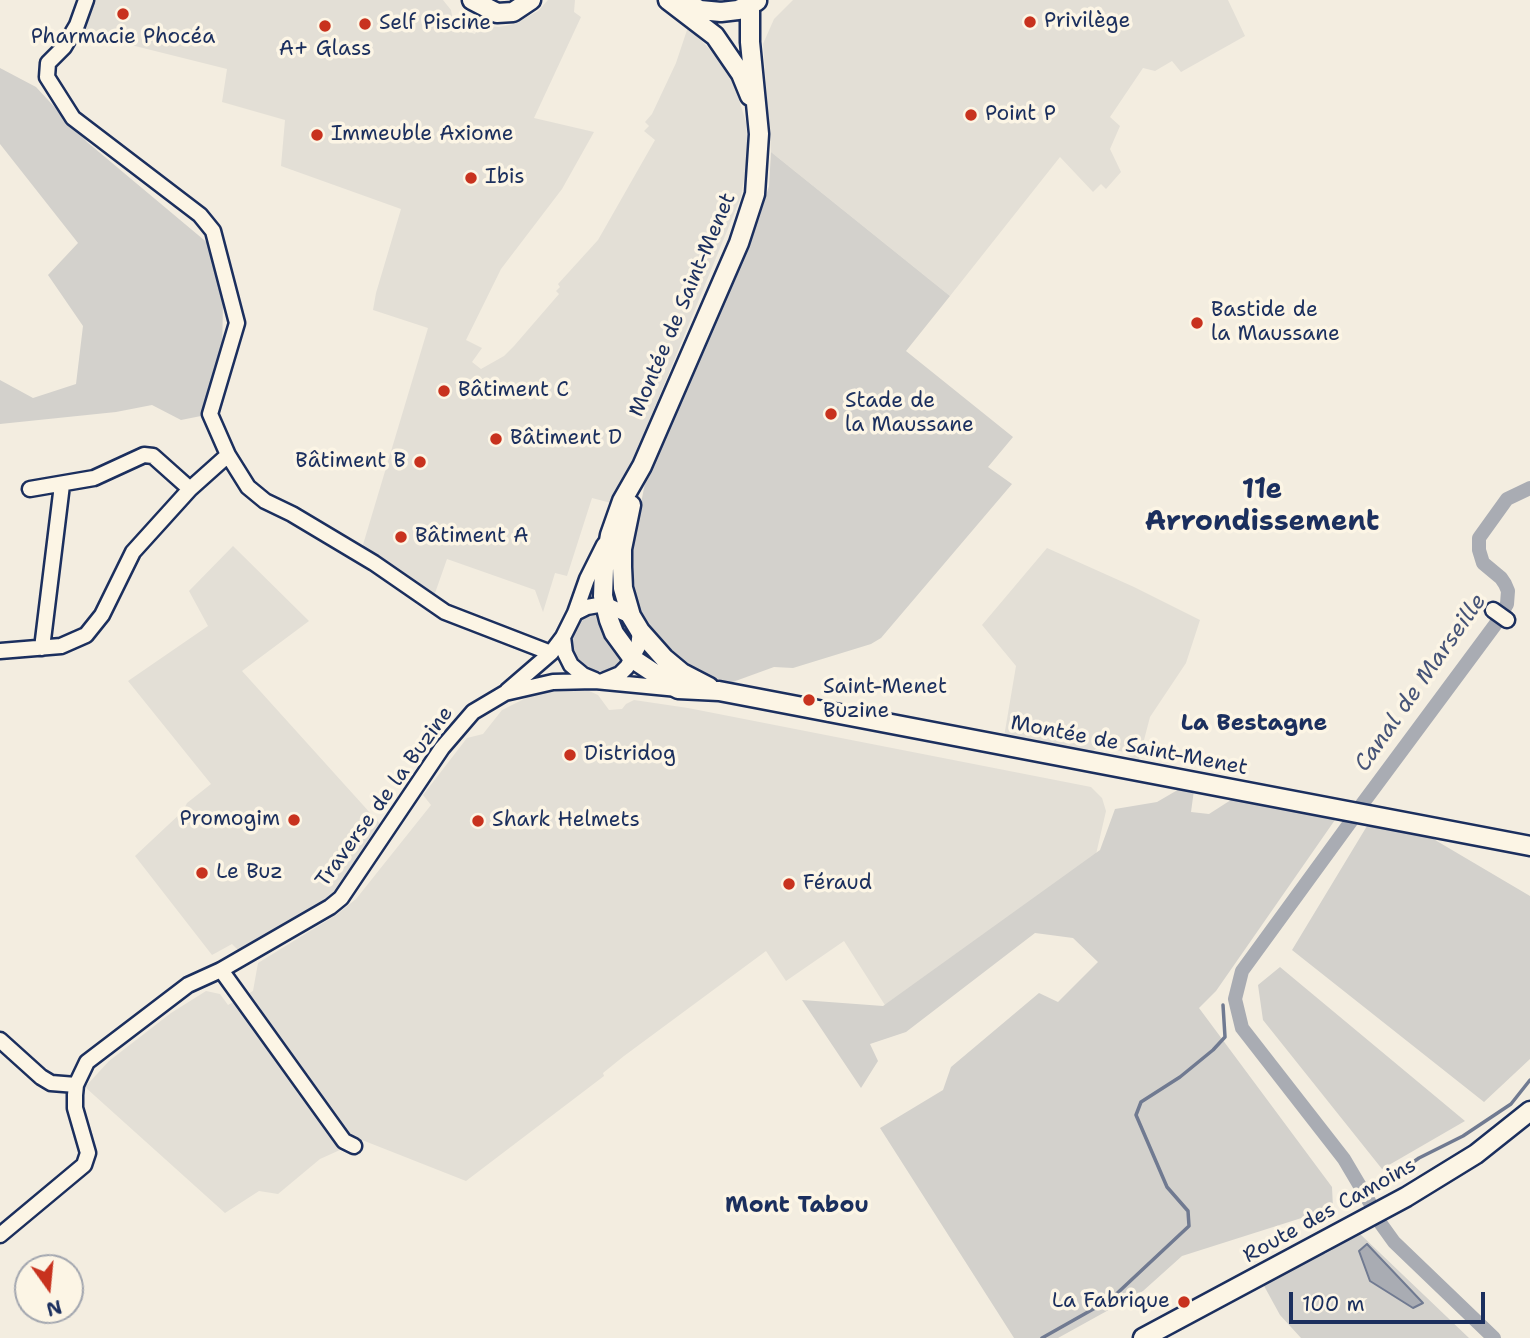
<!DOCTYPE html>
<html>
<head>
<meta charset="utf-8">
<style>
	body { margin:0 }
	#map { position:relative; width:1530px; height:1338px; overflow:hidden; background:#f3ede0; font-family:"Shantell Sans",sans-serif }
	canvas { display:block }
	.north { position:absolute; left:14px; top:1254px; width:70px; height:70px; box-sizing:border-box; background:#fcf5e5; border:2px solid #a2a6af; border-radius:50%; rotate:165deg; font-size:19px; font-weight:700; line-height:28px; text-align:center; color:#1b2f5e }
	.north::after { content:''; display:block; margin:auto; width:24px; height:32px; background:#c8321e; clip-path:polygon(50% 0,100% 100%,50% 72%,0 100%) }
	.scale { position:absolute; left:1289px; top:1292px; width:196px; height:32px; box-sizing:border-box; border:4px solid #1b2f5e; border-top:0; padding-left:9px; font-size:21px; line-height:24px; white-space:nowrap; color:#1b2f5e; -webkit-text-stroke:5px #fcf5e5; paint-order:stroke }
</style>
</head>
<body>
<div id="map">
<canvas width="1530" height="1338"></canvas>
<div class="north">N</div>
<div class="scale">100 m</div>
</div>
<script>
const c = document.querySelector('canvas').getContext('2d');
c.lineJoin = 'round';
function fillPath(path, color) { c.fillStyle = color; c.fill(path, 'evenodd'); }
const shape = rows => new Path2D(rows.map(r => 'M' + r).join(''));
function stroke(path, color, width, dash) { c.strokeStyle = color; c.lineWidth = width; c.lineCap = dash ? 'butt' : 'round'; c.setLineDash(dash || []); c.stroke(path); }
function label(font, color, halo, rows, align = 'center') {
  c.font = font + ' "Shantell Sans",sans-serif'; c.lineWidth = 7; c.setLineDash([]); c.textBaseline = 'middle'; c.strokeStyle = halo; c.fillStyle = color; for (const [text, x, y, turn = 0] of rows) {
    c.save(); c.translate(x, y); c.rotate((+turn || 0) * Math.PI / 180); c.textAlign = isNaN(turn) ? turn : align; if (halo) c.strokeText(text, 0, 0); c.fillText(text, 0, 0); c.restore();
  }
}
fillPath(shape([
	[94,0,443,0,451,10,454,27,475,34,478,28,487,26,499,27,514,24,538,11,548,0,575,0,574,12,581,17,534,118,594,132,562,189,501,269,466,340,482,348,472,362,481,369,504,356,514,346,559,294,556,291,560,287,558,284,598,240,655,140,644,131,649,126,645,122,652,114,676,63,688,27,722,62,734,84,746,122,748,154,741,197,629,470,611,503,592,498,567,576,555,573,543,612,535,590,447,559,434,596,362,548,428,328,373,310,376,293,401,209,281,166,285,120,222,102,227,69,83,33],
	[793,0,1228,0,1245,36,1181,72,1172,61,1155,71,1143,68,1110,117,1120,126,1110,149,1121,172,1106,189,1101,184,1093,192,1060,157,950,296,771,152,763,44,774,19],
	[233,546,309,621,242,671,381,825,357,864,331,895,315,907,239,951,232,944,212,955,135,856,183,811,187,803,211,784,128,681,208,626,189,591],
	[1047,548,1134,587,1200,620,1186,663,1150,717,1138,763,1124,752,1099,746,1090,754,1004,737,1016,666,982,625],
	[559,688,587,690,598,695,609,710,622,709,626,704,634,700,688,708,1091,787,1102,798,1106,811,1094,863,890,1013,844,941,786,981,766,951,624,1056,603,1073,604,1076,466,1181,362,1140,320,1159,278,1194,259,1191,225,1213,85,1087,109,1061,171,1013,206,991,220,994,228,1005,253,991,258,963,336,915,356,899,431,805,423,795,467,738,483,734,502,710,528,697]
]), '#e3dfd6');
fillPath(shape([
	[0,68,36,87,87,142,210,245,223,302,222,354,206,415,181,420,152,405,116,412,0,424,0,380,33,398,76,384,83,326,48,275,78,243,0,144],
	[771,152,950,296,906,351,1013,437,988,467,1012,484,881,638,871,644,793,668,774,667,730,683,695,671,671,655,640,617,632,569,633,544,645,483,686,392,684,388,759,219,769,186],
	[592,613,599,614,622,660,621,666,611,671,597,671,586,668,579,662,573,651,573,629,581,616],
	[1181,788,1194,790,1191,812,1209,814,1234,798,1337,817,1216,991,1199,1008,1332,1187,1333,1208,1182,1256,1143,1291,1058,1338,1014,1338,880,1128,943,1090,951,1067,1039,993,1058,1002,1098,962,1073,938,1035,933,906,1032,870,1044,878,1061,861,1088,802,1000,883,1006,1100,850,1115,809,1157,802],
	[1367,826,1430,837,1530,896,1530,1059,1484,1102,1292,950],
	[1280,967,1465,1121,1382,1169,1263,1020,1258,985],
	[1358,1232,1469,1338,1301,1338,1280,1315,1263,1284,1320,1253,1325,1254,1332,1250,1334,1245]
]), '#d3d1cc');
const water = shape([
	[1367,1244,1423,1303,1413,1308,1370,1281,1359,1251,1367,1244]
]);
fillPath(water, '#a9acb3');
stroke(water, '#707a91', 2);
stroke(shape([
	[1370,1192,1419,1158,1463,1136,1511,1104,1530,1080],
	[1042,1338,1111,1299,1189,1226,1188,1211,1167,1187,1136,1115,1141,1102,1180,1077,1213,1050,1225,1037,1223,1005]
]), '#707a91', 3.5);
stroke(shape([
	[1360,807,1495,625,1507,604,1508,591,1505,584,1501,578,1483,563,1479,550,1479,538,1507,499,1530,488],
	[1352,820,1242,971,1235,999,1242,1028,1344,1159,1370,1203],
	[1381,1224,1394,1242,1494,1338]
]), '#a9acb3', 14);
const minor = shape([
	[86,0,77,25,64,47,48,63,47,77,73,118,200,215,213,231,237,323,210,414,228,455,248,487,265,501,292,514,374,563,445,612,551,653],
	[30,489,94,478,144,455,153,456,190,489],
	[1493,610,1507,620],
	[575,613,587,607,604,604,631,616],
	[563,637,565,653,571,665,583,675,595,680],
	[42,648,62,485],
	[0,651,61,646,86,635,102,615,133,552,190,489,228,455],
	[603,681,620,674,627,667,638,647,640,631],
	[507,691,551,653,563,637,575,613,587,579,604,545],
	[221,970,344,1141,354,1146],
	[0,1040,41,1077,51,1083,76,1085],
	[0,1235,84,1165,88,1153,75,1108,75,1095,76,1085,87,1062,188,985,221,970,330,907,341,898,442,748,473,712,505,693,553,682,595,681,678,689]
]);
const major = shape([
	[472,0,497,13,513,12,531,0],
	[668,0,715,36,741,74,750,96],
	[681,0,700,10,721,12,738,10,757,1],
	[748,0,750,4,750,42,759,134,755,194,739,243,642,466,622,501,610,535,604,569,603,596,609,620,614,633,633,659,678,689,719,691,1530,846],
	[631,505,622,549,622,567,623,588,631,616,640,631,664,658,682,673,709,687],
	[1143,1338,1406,1197,1476,1154,1530,1111]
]);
stroke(minor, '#1b2f5e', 19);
stroke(major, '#1b2f5e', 23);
stroke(minor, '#fcf5e5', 14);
stroke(major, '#fcf5e5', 18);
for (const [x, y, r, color] of [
	[123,14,7,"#c8321e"],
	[1030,22,7,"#c8321e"],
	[365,24,7,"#c8321e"],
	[325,26,7,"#c8321e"],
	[971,115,7,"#c8321e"],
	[317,135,7,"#c8321e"],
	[471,178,7,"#c8321e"],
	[1197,323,7,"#c8321e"],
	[444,391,7,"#c8321e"],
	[831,414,7,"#c8321e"],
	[496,439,7,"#c8321e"],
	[420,462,7,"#c8321e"],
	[401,537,7,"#c8321e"],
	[809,700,7,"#c8321e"],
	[570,755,7,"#c8321e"],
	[294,820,7,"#c8321e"],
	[478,821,7,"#c8321e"],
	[202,873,7,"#c8321e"],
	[789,884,7,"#c8321e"],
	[1184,1302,7,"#c8321e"]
]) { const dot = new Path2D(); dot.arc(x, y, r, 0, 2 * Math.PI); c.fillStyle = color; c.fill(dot); stroke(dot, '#fcf5e5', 2.5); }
label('21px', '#1b2f5e', '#fcf5e5', [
	["Privilège",1044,22],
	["Self Piscine",379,24],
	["Pharmacie Phocéa",123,38,"center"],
	["A+ Glass",325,50,"center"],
	["Point P",985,115],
	["Immeuble Axiome",331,135],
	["Ibis",485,178],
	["Bastide de",1211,311],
	["la Maussane",1211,335],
	["Bâtiment C",458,391],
	["Stade de",845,402],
	["la Maussane",845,426],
	["Bâtiment D",510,439],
	["Bâtiment B",406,462,"right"],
	["Bâtiment A",415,537],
	["Saint-Menet",823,688],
	["Buzine",823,712],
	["Distridog",584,755],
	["Promogim",280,820,"right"],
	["Shark Helmets",492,821],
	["Le Buz",216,873],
	["Féraud",803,884],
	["La Fabrique",1170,1302,"right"]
], 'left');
label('21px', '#1b2f5e', '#fcf5e5', [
	["Montée de Saint-Menet",683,305,-67],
	["Montée de Saint-Menet",1129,746,11],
	["Traverse de la Buzine",385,797,-54],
	["Route des Camoins",1330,1211,-29]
]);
label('italic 23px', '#465478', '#fcf5e5', [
	["Canal de Marseille",1421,683,-55]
]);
label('bold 23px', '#1b2f5e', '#fcf5e5', [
	["La Bestagne",1254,724],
	["Mont Tabou",797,1206]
]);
label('bold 28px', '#1b2f5e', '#fcf5e5', [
	["11e",1262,491],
	["Arrondissement",1262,523]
]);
</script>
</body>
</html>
